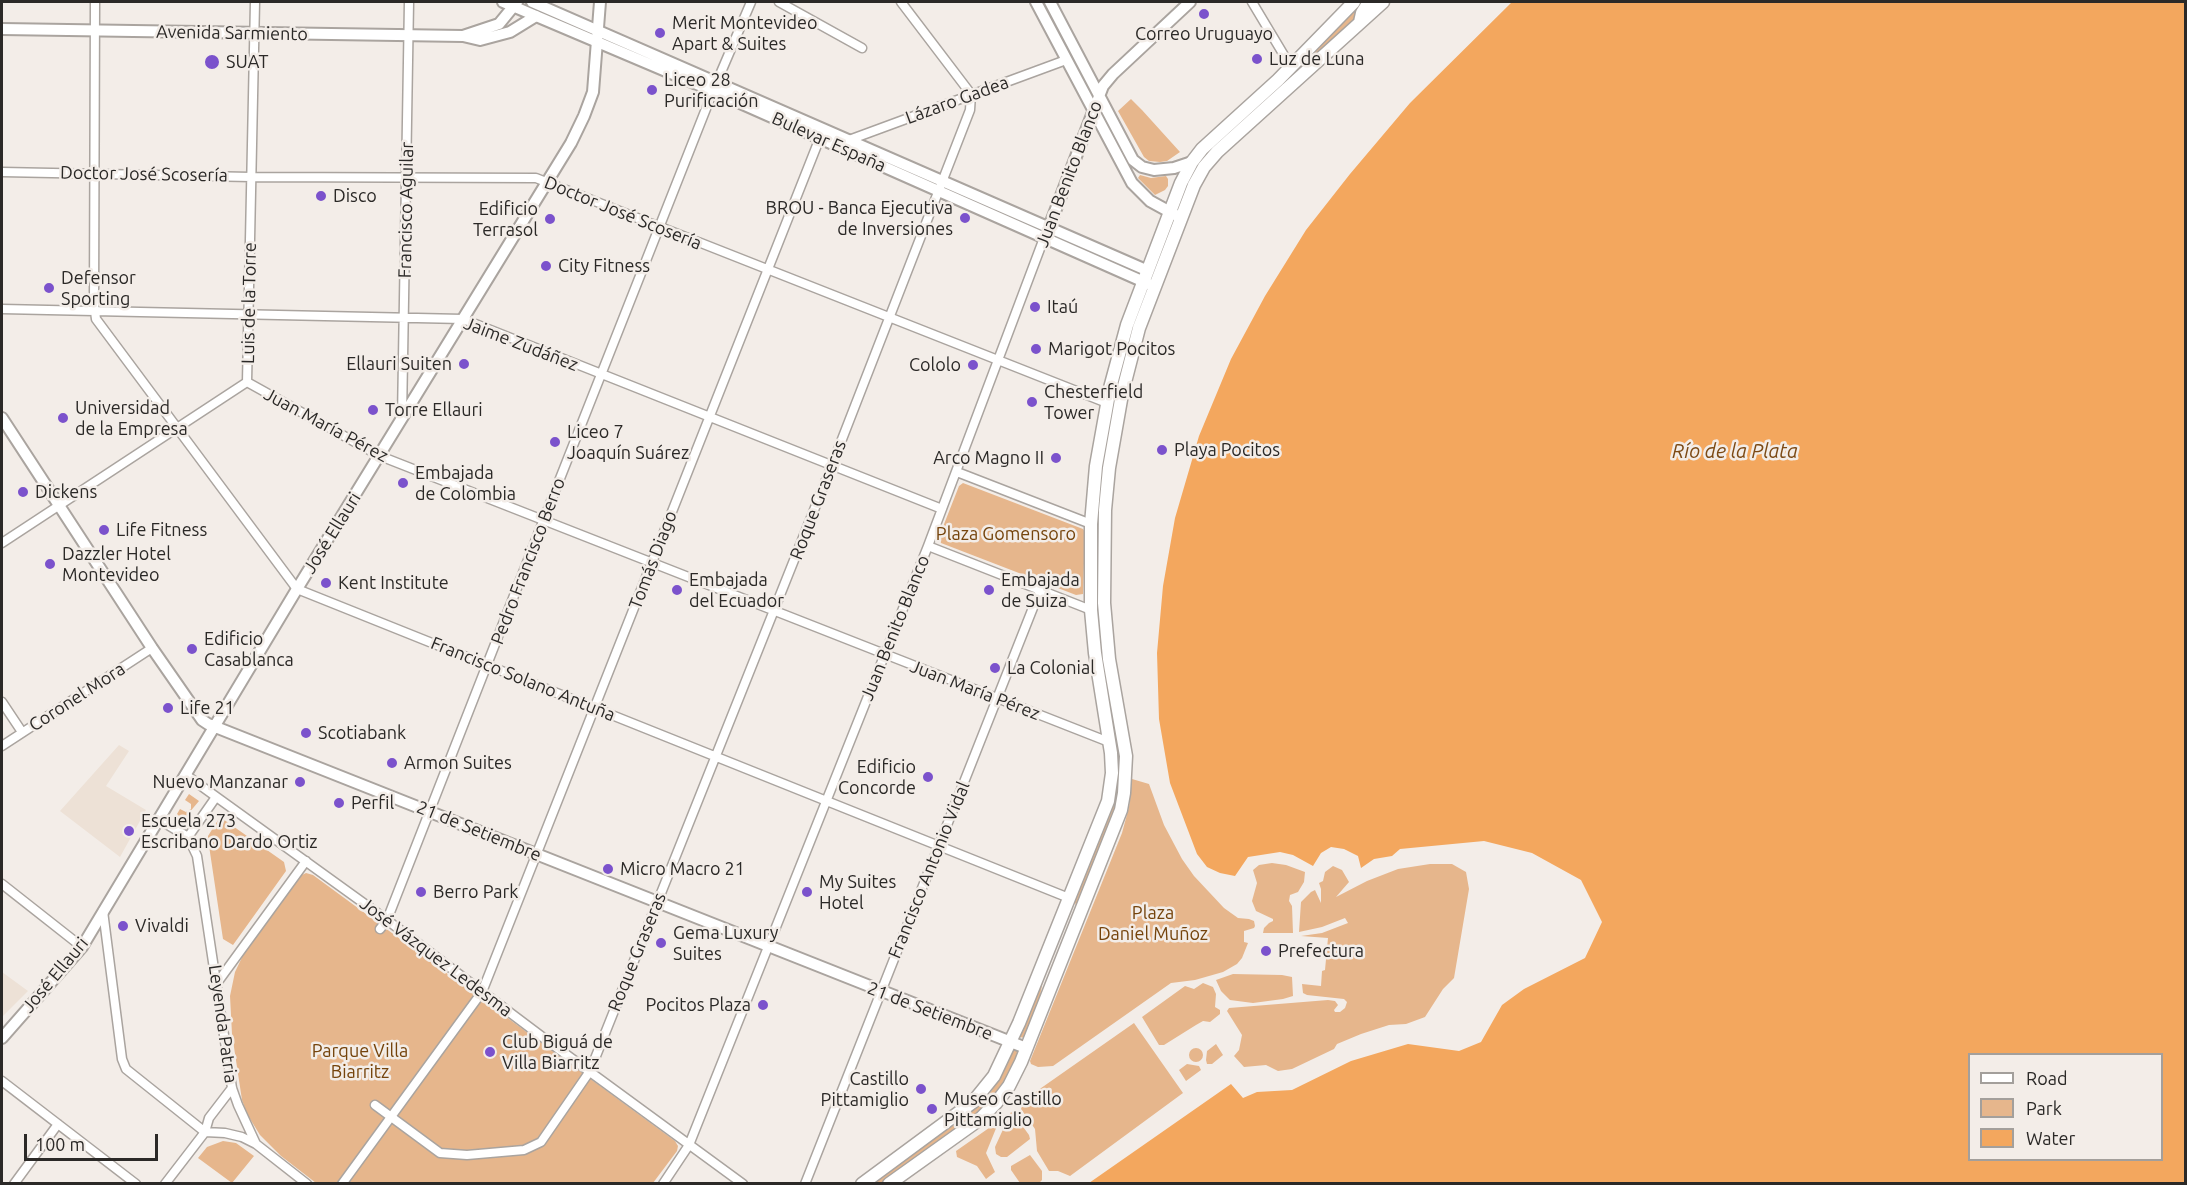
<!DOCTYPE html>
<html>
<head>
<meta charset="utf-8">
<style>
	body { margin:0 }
	#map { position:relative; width:2187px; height:1185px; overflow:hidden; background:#f3ede8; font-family:Ubuntu,sans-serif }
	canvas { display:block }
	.frame { position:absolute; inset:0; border:3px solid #2b2927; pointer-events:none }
	.legend { position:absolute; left:1968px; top:1053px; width:195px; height:108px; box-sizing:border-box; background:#f3ede8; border:2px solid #a39f9b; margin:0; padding:8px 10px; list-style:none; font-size:18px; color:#2b2927 }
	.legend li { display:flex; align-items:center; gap:12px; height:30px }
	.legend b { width:30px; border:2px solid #a39f9b }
	.scale { position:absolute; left:24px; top:1134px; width:134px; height:27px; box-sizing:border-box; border:3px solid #2b2927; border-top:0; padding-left:8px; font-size:18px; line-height:21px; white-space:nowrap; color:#2b2927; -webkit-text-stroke:4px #f3ede8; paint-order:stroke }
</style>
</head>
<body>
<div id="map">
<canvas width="2187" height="1185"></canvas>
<div class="frame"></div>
<ul class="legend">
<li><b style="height:8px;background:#fff"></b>Road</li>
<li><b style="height:16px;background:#e6b68c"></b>Park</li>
<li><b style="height:16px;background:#f3a75e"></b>Water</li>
</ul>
<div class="scale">100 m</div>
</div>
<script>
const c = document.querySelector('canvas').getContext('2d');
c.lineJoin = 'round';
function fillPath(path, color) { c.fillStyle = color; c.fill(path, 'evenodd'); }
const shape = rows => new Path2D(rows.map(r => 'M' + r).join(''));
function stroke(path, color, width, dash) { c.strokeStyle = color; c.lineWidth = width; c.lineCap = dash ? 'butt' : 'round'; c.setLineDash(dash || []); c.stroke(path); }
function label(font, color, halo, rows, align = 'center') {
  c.font = font + ' Ubuntu,sans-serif'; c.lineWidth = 5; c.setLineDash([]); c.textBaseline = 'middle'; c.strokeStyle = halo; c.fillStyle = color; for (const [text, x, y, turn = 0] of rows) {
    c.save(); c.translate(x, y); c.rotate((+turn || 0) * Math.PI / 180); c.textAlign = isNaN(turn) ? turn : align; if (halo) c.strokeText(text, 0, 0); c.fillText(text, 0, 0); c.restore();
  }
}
fillPath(shape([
	[119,745,129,751,106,786,146,810,120,857,60,811],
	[2,972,28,991,2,1017]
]), '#ede1d6');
fillPath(shape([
	[1363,2,1352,23,1213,148,1178,206,1191,175,1206,153,1304,62],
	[1131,99,1142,110,1180,152,1167,161,1160,162,1149,161,1144,157,1118,111],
	[1140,175,1151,178,1166,176,1168,179,1168,186,1165,190,1155,195,1138,178],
	[963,483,1083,529,1085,532,1083,594,1076,595,941,543,939,537,959,486],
	[1114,736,1116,736,1120,771,1116,808,1077,908,1074,900,1100,835],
	[1132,779,1149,784,1164,825,1182,859,1194,876,1224,908,1238,918,1249,919,1254,921,1255,926,1254,928,1244,931,1244,942,1248,943,1242,958,1237,964,1223,972,1195,980,1171,983,1053,1066,1038,1067,1031,1064,1030,1061,1122,833,1129,807],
	[189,794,199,801,183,820,177,814,180,809,186,812,191,809,191,804,185,800],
	[220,817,284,862,286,871,233,945,223,939,208,839,208,836],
	[1272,863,1286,865,1305,872,1304,882,1298,892,1290,895,1289,901,1292,906,1293,933,1263,933,1264,928,1269,923,1273,921,1273,919,1256,911,1252,901,1257,883,1253,870,1259,865],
	[1430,864,1452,864,1466,872,1469,889,1454,978,1443,989,1425,1017,1406,1024,1389,1025,1361,1034,1337,1044,1334,1049,1292,1069,1278,1071,1266,1065,1244,1067,1234,1056,1239,1050,1242,1035,1227,1011,1229,1008,1328,1000,1335,1001,1338,1005,1334,1010,1335,1012,1340,1012,1345,1008,1347,1002,1344,999,1307,995,1303,993,1302,984,1321,986,1322,971,1325,970,1328,938,1301,936,1322,933,1348,923,1345,918,1322,927,1299,932,1301,902,1311,892,1315,890,1321,903,1321,889,1319,883,1323,881,1325,872,1333,866,1342,870,1349,882,1336,897,1367,881,1398,869],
	[306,873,313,875,675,1141,678,1146,677,1151,653,1183,316,1183,281,1156,260,1135,247,1114,242,1100,232,1034,230,996,235,972,247,947,302,875],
	[1068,915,1043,980,1038,1007,1026,1038,1019,1037],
	[1233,974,1282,975,1292,977,1293,996,1283,999,1253,1003,1230,1000,1221,991,1216,980],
	[1203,983,1213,987,1216,994,1215,1007,1220,1010,1220,1014,1210,1022,1203,1021,1196,1025,1164,1045,1159,1045,1142,1017,1185,986,1194,989],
	[1134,1023,1183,1093,1070,1176,1058,1171,1049,1171,1037,1151,1035,1129,1021,1109,1024,1100],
	[1216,1044,1223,1055,1212,1064,1207,1064,1206,1060,1207,1051],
	[1014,1048,1021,1050,1002,1089,976,1117,883,1183,870,1184,969,1112,988,1096,1003,1073],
	'1189 1055a7 7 0 1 1 14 0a7 7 0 1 1-14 0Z',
	[1187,1064,1199,1066,1201,1070,1186,1081,1179,1070],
	[1011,1112,1013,1113,1029,1135,1030,1139,1007,1157,1001,1157,996,1154,995,1147],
	[999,1121,986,1153,995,1172,986,1179,977,1166,957,1157,956,1151],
	[223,1141,236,1143,254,1156,232,1183,198,1158,207,1147],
	[1030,1155,1042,1171,1042,1180,1039,1183,1020,1183,1011,1170,1011,1166]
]), '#e6b68c');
fillPath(shape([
	[1512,2,2185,2,2185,1183,1089,1183,1231,1084,1243,1098,1257,1092,1292,1090,1351,1061,1408,1044,1459,1051,1481,1042,1502,1005,1524,989,1585,958,1602,922,1581,880,1532,853,1484,841,1400,849,1392,856,1374,859,1361,868,1358,856,1344,849,1331,847,1321,853,1313,866,1293,855,1280,852,1248,857,1235,876,1220,873,1207,867,1197,854,1170,783,1159,719,1157,653,1163,586,1175,518,1199,436,1231,359,1265,296,1306,230,1350,174,1410,103],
	[1970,1054,2162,1054,2162,1160,1970,1160]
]), '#f3a75e');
const minor = shape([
	[95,2,94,304,96,319,297,589,1069,898],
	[779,2,862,48],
	[1252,2,1291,67],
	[849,140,1066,60],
	[2,172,251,177,536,178,1107,403],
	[2,309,463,319,942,509],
	[247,382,380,456,1109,742],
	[247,382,255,2],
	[402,418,409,2],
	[957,472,1091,524],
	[2,543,247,382],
	[928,546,1091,610],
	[2,702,22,732],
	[2,746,152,648],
	[186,775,387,920,545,1039,743,1184],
	[158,819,188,837,197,856,232,1088,238,1105,256,1144,307,1184],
	[188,837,216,797],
	[2,884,82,947],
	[103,911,122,1059,126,1069,205,1132,225,1133,242,1137,256,1144],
	[380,929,387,920,544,519,713,91,751,2],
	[217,983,306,861],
	[2,1081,136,1184],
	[375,1105,440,1153,467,1155,524,1150,541,1142,590,1071,832,465,970,110,971,94,901,2],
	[14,1184,58,1124],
	[165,1184,205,1132,209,1118,232,1088],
	[342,1184,482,992,821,135],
	[663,1184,689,1145,928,546,1044,238],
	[805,1184,1040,590]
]);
const tertiary = shape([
	[1036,2,1132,183,1150,201,1181,218],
	[1050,2,1133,160,1142,167,1154,170,1174,168,1192,162],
	[2,29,463,36,480,40,510,32,536,16],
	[463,36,499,24,517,2],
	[1046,235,1103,86,1113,74,1190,2],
	[2,418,152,648,202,720,208,724,1026,1048],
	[2,1038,82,947,297,589,571,143,584,116,593,92,600,2]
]);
const secondary = shape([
	[503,2,713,91,1151,285],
	[532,2,1146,270]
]);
const primary = shape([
	[1360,22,1362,13,1369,2],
	[862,1184,973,1102,994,1076,1019,1023,1108,801,1112,773,1111,753,1095,653,1091,610,1091,524,1096,466,1110,388,1127,325,1181,183,1192,162,1202,149,1278,80,1354,2],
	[889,1184,980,1119,996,1103,1009,1086,1021,1062,1121,810,1124,793,1126,756,1109,659,1104,603,1105,510,1109,468,1122,394,1139,328,1194,185,1204,167,1217,152,1383,2]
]);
stroke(minor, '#aaa49f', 11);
stroke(tertiary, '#aaa49f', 14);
stroke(secondary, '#aaa49f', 14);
stroke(primary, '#aaa49f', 15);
stroke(minor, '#fff', 8);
stroke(tertiary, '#fff', 10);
stroke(secondary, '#fff', 10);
stroke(primary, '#fff', 12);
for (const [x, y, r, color] of [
	[1204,14,6,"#7b52cc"],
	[660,33,6,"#7b52cc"],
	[1257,59,6,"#7b52cc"],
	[212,62,8,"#7b52cc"],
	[652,90,6,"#7b52cc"],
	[321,196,6,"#7b52cc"],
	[965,218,6,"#7b52cc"],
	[550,219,6,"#7b52cc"],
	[546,266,6,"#7b52cc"],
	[49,288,6,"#7b52cc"],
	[1035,307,6,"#7b52cc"],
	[1036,349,6,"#7b52cc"],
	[464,364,6,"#7b52cc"],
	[973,365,6,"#7b52cc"],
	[1032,402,6,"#7b52cc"],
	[373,410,6,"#7b52cc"],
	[63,418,6,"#7b52cc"],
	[555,442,6,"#7b52cc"],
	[1162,450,6,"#7b52cc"],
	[1056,458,6,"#7b52cc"],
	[403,483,6,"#7b52cc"],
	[23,492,6,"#7b52cc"],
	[104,530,6,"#7b52cc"],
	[50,564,6,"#7b52cc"],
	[326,583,6,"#7b52cc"],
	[677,590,6,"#7b52cc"],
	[989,590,6,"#7b52cc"],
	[192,649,6,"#7b52cc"],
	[995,668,6,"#7b52cc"],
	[168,708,6,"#7b52cc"],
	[306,733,6,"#7b52cc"],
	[392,763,6,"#7b52cc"],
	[928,777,6,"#7b52cc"],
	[300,782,6,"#7b52cc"],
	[339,803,6,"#7b52cc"],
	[129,831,6,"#7b52cc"],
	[608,869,6,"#7b52cc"],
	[421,892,6,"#7b52cc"],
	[807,892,6,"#7b52cc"],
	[123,926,6,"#7b52cc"],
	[661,943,6,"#7b52cc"],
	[1266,951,6,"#7b52cc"],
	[763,1005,6,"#7b52cc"],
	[490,1052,6,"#7b52cc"],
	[921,1089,6,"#7b52cc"],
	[932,1109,6,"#7b52cc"]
]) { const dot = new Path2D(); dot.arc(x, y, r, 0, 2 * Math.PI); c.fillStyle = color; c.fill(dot); stroke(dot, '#f3ede8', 2); }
label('18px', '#2b2927', '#f3ede8', [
	["Merit Montevideo",672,23],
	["Apart & Suites",672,44],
	["Correo Uruguayo",1204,34,"center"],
	["Luz de Luna",1269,59],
	["SUAT",226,62],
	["Liceo 28",664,80],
	["Purificación",664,101],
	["Disco",333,196],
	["BROU - Banca Ejecutiva",953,208,"right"],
	["de Inversiones",953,229,"right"],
	["Edificio",538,209,"right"],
	["Terrasol",538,230,"right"],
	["City Fitness",558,266],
	["Defensor",61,278],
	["Sporting",61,299],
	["Itaú",1047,307],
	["Marigot Pocitos",1048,349],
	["Ellauri Suiten",452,364,"right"],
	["Cololo",961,365,"right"],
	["Chesterfield",1044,392],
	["Tower",1044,413],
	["Universidad",75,408],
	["de la Empresa",75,429],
	["Torre Ellauri",385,410],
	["Liceo 7",567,432],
	["Joaquín Suárez",567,453],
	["Playa Pocitos",1174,450],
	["Arco Magno II",1044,458,"right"],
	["Embajada",415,473],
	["de Colombia",415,494],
	["Dickens",35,492],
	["Life Fitness",116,530],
	["Dazzler Hotel",62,554],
	["Montevideo",62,575],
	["Embajada",689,580],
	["del Ecuador",689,601],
	["Embajada",1001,580],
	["de Suiza",1001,601],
	["Kent Institute",338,583],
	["Edificio",204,639],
	["Casablanca",204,660],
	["La Colonial",1007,668],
	["Life 21",180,708],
	["Scotiabank",318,733],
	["Armon Suites",404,763],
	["Edificio",916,767,"right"],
	["Concorde",916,788,"right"],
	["Nuevo Manzanar",288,782,"right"],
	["Perfil",351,803],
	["Escuela 273",141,821],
	["Escribano Dardo Ortiz",141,842],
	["Micro Macro 21",620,869],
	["My Suites",819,882],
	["Hotel",819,903],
	["Berro Park",433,892],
	["Vivaldi",135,926],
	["Gema Luxury",673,933],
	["Suites",673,954],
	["Prefectura",1278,951],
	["Pocitos Plaza",751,1005,"right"],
	["Club Biguá de",502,1042],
	["Villa Biarritz",502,1063],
	["Castillo",909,1079,"right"],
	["Pittamiglio",909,1100,"right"],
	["Museo Castillo",944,1099],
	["Pittamiglio",944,1120]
], 'left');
label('18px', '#2b2927', '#f3ede8', [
	["Avenida Sarmiento",232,33,1],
	["Lázaro Gadea",957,100,-20],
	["Bulevar España",829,142,24],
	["Doctor José Scosería",144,174,1],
	["Juan Benito Blanco",1069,174,-69],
	["Francisco Aguilar",406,210,-89],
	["Doctor José Scosería",623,213,22],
	["Luis de la Torre",249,303,-89],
	["Jaime Zudáñez",521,344,21],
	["Juan María Pérez",326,425,28],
	["Roque Graseras",818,500,-69],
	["José Ellauri",332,533,-58],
	["Tomás Diago",653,560,-69],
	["Pedro Francisco Berro",528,561,-69],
	["Juan Benito Blanco",895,628,-68],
	["Francisco Solano Antuña",523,679,22],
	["Juan María Pérez",975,690,21],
	["Coronel Mora",77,697,-33],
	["21 de Setiembre",479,831,22],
	["Francisco Antonio Vidal",929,870,-68],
	["Roque Graseras",637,952,-68],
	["José Vázquez Ledesma",436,957,37],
	["José Ellauri",55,975,-50],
	["21 de Setiembre",930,1011,21],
	["Leyenda Patria",223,1024,82]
]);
label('18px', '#75440c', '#f3ede8', [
	["Plaza Gomensoro",1006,534],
	["Plaza",1153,913],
	["Daniel Muñoz",1153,934],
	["Parque Villa",360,1051],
	["Biarritz",360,1072]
]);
label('italic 20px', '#7c4a15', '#f3ede8', [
	["Río de la Plata",1735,451]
]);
</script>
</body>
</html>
